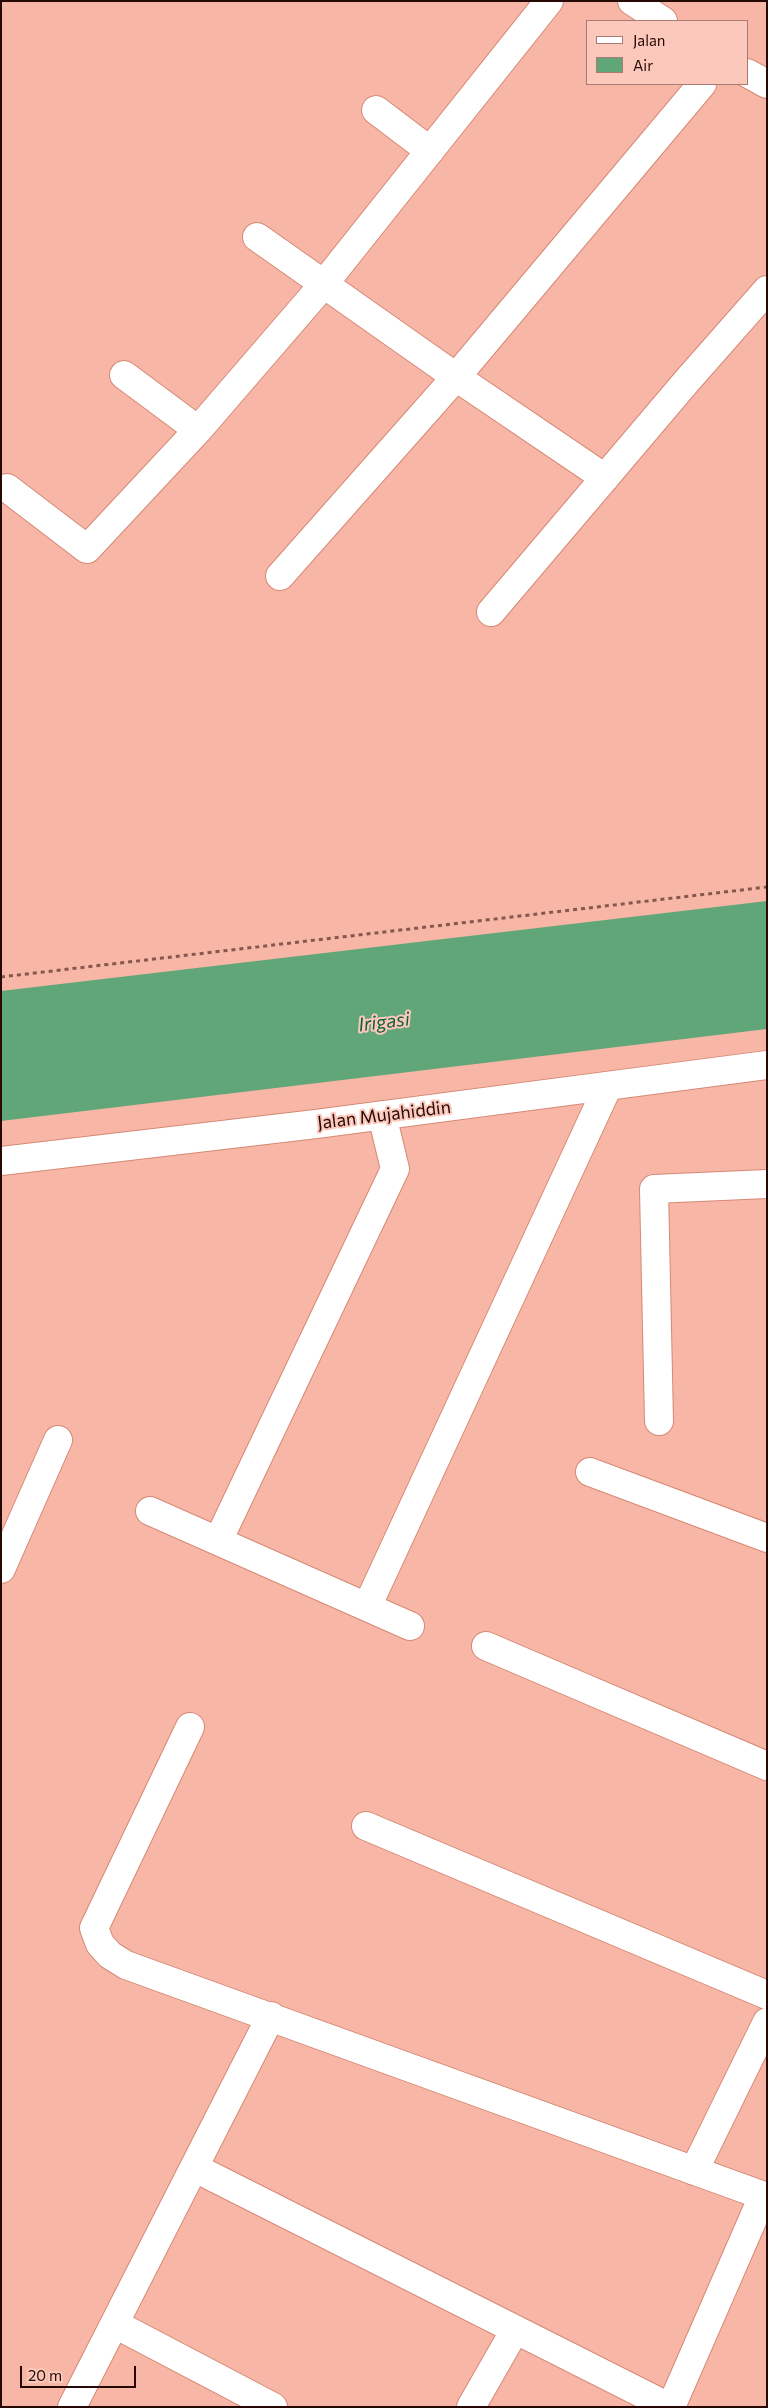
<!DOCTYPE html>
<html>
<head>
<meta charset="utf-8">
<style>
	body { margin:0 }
	#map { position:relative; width:768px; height:2408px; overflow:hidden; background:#f8b7a6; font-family:Commissioner,sans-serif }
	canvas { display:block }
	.frame { position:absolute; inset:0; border:2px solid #260904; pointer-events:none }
	.legend { position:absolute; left:586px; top:20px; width:162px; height:65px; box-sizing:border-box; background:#fbc8bb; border:1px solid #a67c72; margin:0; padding:6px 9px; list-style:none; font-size:15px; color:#260904 }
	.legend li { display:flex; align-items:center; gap:10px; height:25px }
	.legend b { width:25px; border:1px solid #a67c72 }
	.scale { position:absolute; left:20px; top:2366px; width:116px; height:22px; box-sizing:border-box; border:2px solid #260904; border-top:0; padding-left:6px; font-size:15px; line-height:18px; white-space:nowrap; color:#260904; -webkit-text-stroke:4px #fbc8bb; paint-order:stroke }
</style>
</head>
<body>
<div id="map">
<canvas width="768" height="2408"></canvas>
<div class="frame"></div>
<ul class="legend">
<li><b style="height:6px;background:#fff"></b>Jalan</li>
<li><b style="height:14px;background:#61a679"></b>Air</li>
</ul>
<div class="scale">20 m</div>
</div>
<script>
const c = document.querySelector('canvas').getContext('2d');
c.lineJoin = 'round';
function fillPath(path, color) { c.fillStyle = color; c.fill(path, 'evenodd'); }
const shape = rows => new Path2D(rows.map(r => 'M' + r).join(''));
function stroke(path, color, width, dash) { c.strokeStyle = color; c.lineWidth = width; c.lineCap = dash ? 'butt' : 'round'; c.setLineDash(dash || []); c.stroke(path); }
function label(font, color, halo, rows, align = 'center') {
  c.font = font + ' Commissioner,sans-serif'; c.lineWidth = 4; c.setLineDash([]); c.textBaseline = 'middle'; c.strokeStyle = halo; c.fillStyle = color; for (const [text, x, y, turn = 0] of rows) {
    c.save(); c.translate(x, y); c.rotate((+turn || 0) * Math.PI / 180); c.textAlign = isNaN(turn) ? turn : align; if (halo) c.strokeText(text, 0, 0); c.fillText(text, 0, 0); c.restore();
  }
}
fillPath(shape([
	[767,901,767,1029,1,1121,1,991]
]), '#61a679');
const minor = shape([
	[632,1,663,21],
	[747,73,767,84],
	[376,110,430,151],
	[257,237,456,377,605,478],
	[124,375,198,430],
	[7,488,87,549,198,430,323,285,549,1],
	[280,576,456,377,702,84],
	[491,612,686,382,767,290],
	[1,1161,316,1124,767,1065],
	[659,1421,654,1189,767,1184],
	[590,1472,767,1538],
	[150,1511,410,1626],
	[218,1541,395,1169,382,1115],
	[1,1569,58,1440],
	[367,1607,608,1086],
	[486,1646,767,1766],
	[190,1727,94,1928,100,1944,110,1955,126,1965,767,2197],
	[366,1826,767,1995],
	[195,2168,669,2407],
	[694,2171,767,2022],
	[115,2324,273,2407],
	[72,2407,271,2016],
	[471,2407,515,2330],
	[671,2407,763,2196]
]);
stroke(minor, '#d68875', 30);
stroke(shape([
	[1,977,767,887]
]), '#85584d', 3, [4, 4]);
stroke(minor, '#fff', 28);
label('18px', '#260904', '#fbc8bb', [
	["Jalan Mujahiddin",384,1115,-7]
]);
label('italic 19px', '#0f6137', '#fbc8bb', [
	["Irigasi",384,1022,-7]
]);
</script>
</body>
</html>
